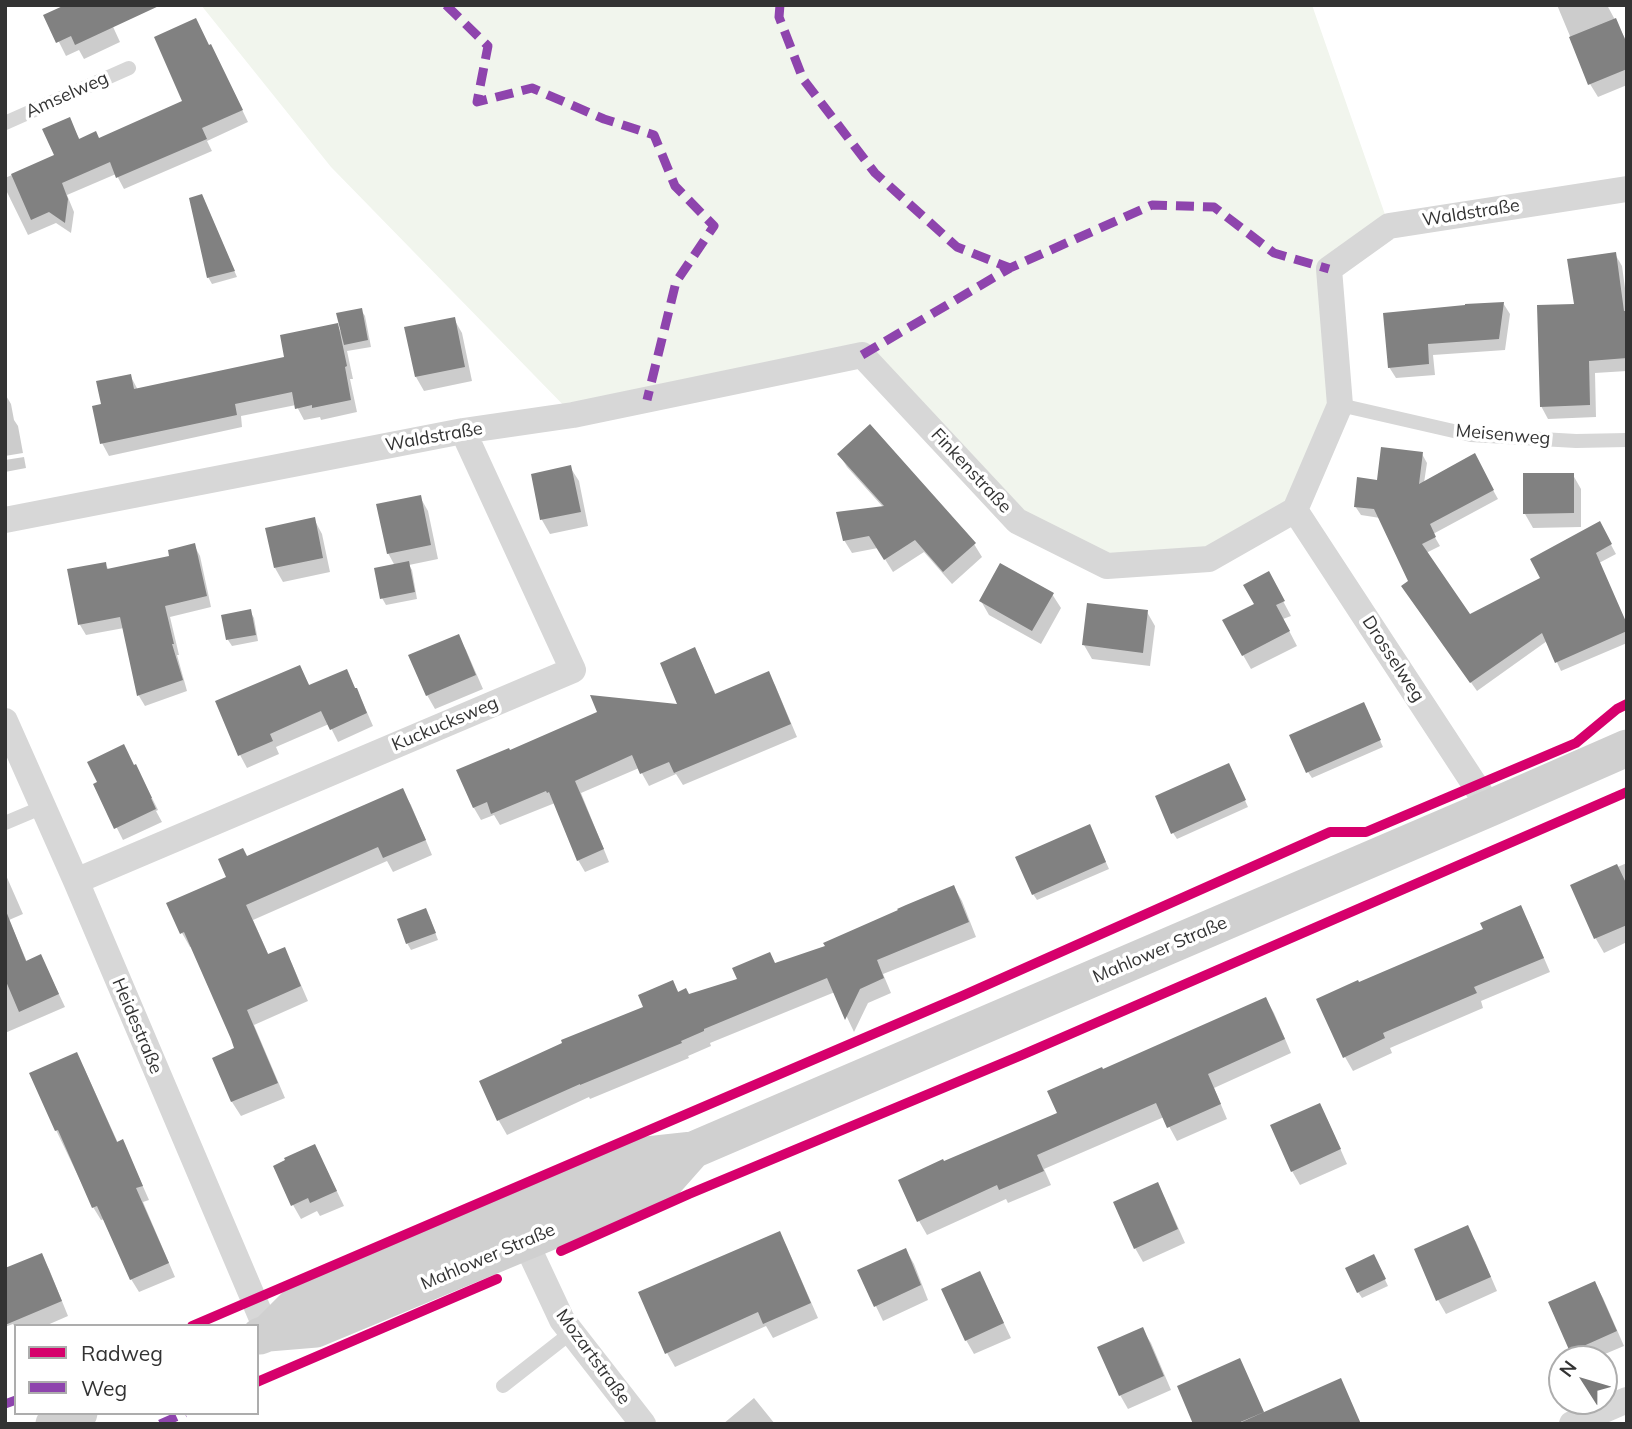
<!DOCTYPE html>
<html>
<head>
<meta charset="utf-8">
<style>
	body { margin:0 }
	#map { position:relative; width:1632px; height:1429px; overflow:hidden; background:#fff; font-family:Mulish,sans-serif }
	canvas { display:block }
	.frame { position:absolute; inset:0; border:7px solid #333; pointer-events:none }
	.legend { position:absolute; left:14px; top:1324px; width:245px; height:91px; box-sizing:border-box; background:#fff; border:2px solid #adadad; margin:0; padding:9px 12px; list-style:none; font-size:21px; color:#333 }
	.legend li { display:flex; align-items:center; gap:14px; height:35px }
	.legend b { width:35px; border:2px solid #adadad }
	.north { position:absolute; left:1548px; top:1345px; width:70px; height:70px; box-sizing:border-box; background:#fff; border:2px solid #adadad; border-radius:50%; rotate:307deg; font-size:19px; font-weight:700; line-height:28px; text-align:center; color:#333 }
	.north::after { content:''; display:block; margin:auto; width:24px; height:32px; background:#7a7a7a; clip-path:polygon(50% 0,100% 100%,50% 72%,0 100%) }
</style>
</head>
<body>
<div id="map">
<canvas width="1632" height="1429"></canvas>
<div class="frame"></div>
<ul class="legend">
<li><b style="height:9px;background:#d6006c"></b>Radweg</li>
<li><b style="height:9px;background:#8e44ad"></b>Weg</li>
</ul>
<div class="north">N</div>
</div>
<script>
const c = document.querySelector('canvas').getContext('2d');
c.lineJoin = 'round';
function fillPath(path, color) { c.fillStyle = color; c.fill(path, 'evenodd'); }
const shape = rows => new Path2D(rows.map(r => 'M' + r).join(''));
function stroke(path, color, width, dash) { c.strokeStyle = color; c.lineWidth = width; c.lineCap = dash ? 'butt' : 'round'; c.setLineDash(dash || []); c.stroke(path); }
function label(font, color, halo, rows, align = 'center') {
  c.font = font + ' Mulish,sans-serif'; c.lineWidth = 7; c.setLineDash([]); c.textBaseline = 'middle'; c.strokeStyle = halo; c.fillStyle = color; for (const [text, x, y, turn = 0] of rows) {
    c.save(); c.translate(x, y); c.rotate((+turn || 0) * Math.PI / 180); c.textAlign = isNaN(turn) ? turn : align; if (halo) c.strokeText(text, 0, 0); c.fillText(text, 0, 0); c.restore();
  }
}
fillPath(shape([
	[201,5,1312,5,1389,226,1329,269,1340,405,1295,510,1209,559,1107,566,1017,521,862,355,573,415,331,167]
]), '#f1f5ed');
fillPath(shape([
	[103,5,120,42,84,59,79,50,66,56,46,16],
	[1557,5,1607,5,1627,42,1627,85,1598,97,1590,84],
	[209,47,217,58,248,122,207,141,212,151,124,189,116,174,67,195,74,212,71,233,56,223,28,235,5,188,5,178,56,156,69,119,80,140,99,140,184,102],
	[205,203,237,277,212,284,208,277],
	[1615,254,1622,266,1627,303,1627,371,1595,373,1596,417,1548,419,1541,406,1576,305],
	[1503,303,1510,314,1505,350,1433,355,1435,375,1396,378,1389,367,1385,315],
	[361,310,365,316,371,347,347,351,353,379,350,379,357,412,321,420,320,417,304,420,296,405,241,416,242,427,109,456,102,443,103,405,130,375,138,390,286,358,337,325,341,332],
	[454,319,462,333,472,381,424,391,416,377],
	[5,394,11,404,14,420,18,426,23,453,5,456],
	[839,454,974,544,982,557,952,584,924,552,893,572,878,548,852,553,844,540,883,507,847,467],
	[1422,454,1427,463,1424,483,1474,456,1498,499,1433,534,1440,546,1426,553,1470,616,1542,579,1599,523,1616,554,1599,563,1627,625,1627,643,1561,671,1547,641,1477,691,1409,595,1410,582,1380,518,1361,515,1355,506,1379,482],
	[24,457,26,468,5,472,5,460],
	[570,467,579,481,588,526,550,534,542,520,533,476],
	[1573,475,1581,489,1581,527,1533,528,1525,514],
	[420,497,428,511,438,559,409,565,412,570,417,599,386,605,382,598,395,566,388,553],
	[314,519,322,534,330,572,283,582,275,568],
	[194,545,200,556,211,607,170,617,179,655,177,655,187,691,145,706,139,696,124,628,86,635,80,625,105,564,109,570,171,557],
	[1276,588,1291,616,1283,619,1297,646,1251,669,1243,655,1256,605],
	[1052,594,1061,608,1041,644,989,615,981,601],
	[250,611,254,618,258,641,232,646,228,640,223,616],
	[1147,612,1155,626,1150,666,1092,659,1084,645],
	[458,636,466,650,483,689,435,709,427,695],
	[701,662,716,695,768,673,775,685,797,737,683,785,676,774,649,786,639,768,581,793,609,862,585,872,578,860,555,803,500,825,494,815,481,820,474,808,459,771,509,752,680,706],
	[300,667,310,687,346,671,363,703,373,726,338,742,329,724,276,747,279,754,247,768,240,755],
	[1367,711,1383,747,1312,778,1308,772],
	[134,767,142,778,158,810,156,811,162,822,123,840,95,785],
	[1232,772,1248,807,1177,839,1173,833],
	[402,790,411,805,432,855,393,872,387,861,253,920,269,956,284,949,292,964,308,1001,254,1025,285,1098,241,1116,232,1102,215,1059,236,1049,192,947,190,947,182,933,247,858],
	[1093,833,1109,869,1037,900,1033,894],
	[1627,863,1627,942,1604,953,1596,939,1572,886],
	[5,873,23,914,9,920,27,962,41,956,65,1007,5,1033],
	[954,887,962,901,976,937,883,974,891,993,868,1003,854,1032,835,992,710,1043,711,1046,688,1056,689,1058,590,1099,589,1097,507,1135,499,1121,481,1081,646,1008,673,983,679,993,689,996,739,980,775,965,827,947],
	[1520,907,1528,921,1550,972,1481,1001,1483,1008,1390,1048,1392,1053,1353,1071,1345,1057,1359,984,1485,930],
	[429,916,438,940,411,950,407,943],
	[1266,999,1274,1013,1291,1053,1214,1088,1227,1119,1177,1141,1164,1117,1044,1169,1051,1185,1008,1203,1006,1199,927,1235,919,1221,944,1163,1059,1114,1103,1071],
	[76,1054,84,1068,118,1143,129,1155,149,1200,143,1202,175,1277,139,1292,131,1279,105,1219,101,1220,93,1207,56,1130],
	[1327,1119,1347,1164,1300,1185,1292,1171],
	[315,1146,344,1206,320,1216,317,1211,301,1219,293,1205],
	[1157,1184,1165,1198,1185,1243,1143,1262,1135,1248],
	[1467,1228,1476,1242,1497,1291,1446,1314,1438,1300],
	[779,1233,787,1247,818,1318,773,1338,766,1326,675,1367,667,1353],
	[906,1250,914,1264,928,1300,883,1321,859,1271],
	[41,1255,49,1269,68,1316,45,1326,16,1326,16,1329,13,1324,5,1327,5,1270],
	[1377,1263,1388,1286,1362,1298,1358,1292],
	[980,1273,1011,1338,974,1354,966,1340],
	[1595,1284,1603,1298,1624,1346,1593,1359,1576,1359,1571,1351],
	[1142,1329,1151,1343,1171,1390,1128,1409,1120,1395],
	[754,1398,775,1424,723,1424]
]), '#0003');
fillPath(shape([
	[65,5,161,5,75,45,71,36,56,43,43,15],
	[196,18,209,45,211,44,243,110,202,128,207,139,116,178,110,162,62,183,68,199,65,223,49,212,31,220,11,174,54,155,42,129,70,117,79,139,96,131,99,138,182,101,154,37],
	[1616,18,1627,44,1627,69,1588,85,1569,37],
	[202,194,235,271,207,278,189,198],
	[1616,252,1624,311,1627,311,1627,358,1589,361,1590,405,1540,407,1537,305,1574,304,1567,259],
	[1504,302,1499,339,1428,344,1429,364,1388,368,1383,313,1465,305,1465,304],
	[362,308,368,340,344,345,336,313],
	[455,317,465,367,415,377,404,327],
	[338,323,347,366,345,367,351,400,312,408,312,405,295,409,292,392,235,404,237,415,100,444,92,406,101,404,96,381,131,374,134,389,284,357,280,335],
	[870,424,976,543,943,572,915,540,884,560,869,536,843,541,836,512,884,506,837,454],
	[1381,447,1423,452,1419,484,1475,453,1494,490,1430,524,1436,537,1422,544,1470,614,1540,578,1530,559,1600,521,1612,544,1596,553,1627,624,1627,631,1555,663,1542,633,1470,683,1401,586,1408,581,1374,509,1354,507,1357,477,1377,480],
	[571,465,581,512,540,520,531,474],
	[1523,473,1574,473,1574,513,1523,514],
	[421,495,431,545,387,554,376,504],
	[315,517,323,558,274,568,265,528],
	[195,543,207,596,165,606,174,644,172,644,183,680,137,696,120,617,78,625,67,569,106,562,107,569,169,556,168,550],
	[409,561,415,592,380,599,374,568],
	[1000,563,1054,593,1032,631,979,601],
	[1269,571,1285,601,1276,605,1290,631,1242,656,1222,620,1254,604,1243,585],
	[1087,603,1148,610,1143,653,1082,645],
	[251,609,256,635,226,640,221,615],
	[459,634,476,675,426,696,408,655],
	[695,647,715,694,769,671,791,724,674,773,669,762,640,774,632,755,575,781,604,849,577,861,549,792,547,793,546,791,491,814,487,802,473,808,456,770,509,748,510,750,597,712,590,695,677,704,660,663],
	[300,665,309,685,347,669,355,688,357,688,367,713,330,730,321,711,270,734,273,741,238,756,215,701],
	[1364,702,1381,740,1306,773,1289,735],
	[124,744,134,765,136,764,152,798,151,798,156,809,114,829,93,784,97,782,87,762],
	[1229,763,1246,800,1171,834,1155,796],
	[403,788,426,840,383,858,378,847,246,905,268,954,285,947,301,986,247,1010,278,1083,231,1102,212,1058,234,1048,231,1039,184,932,180,934,166,903,226,877,218,859,243,848,247,856],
	[1090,824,1106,862,1032,895,1015,857],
	[1617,864,1627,885,1627,925,1594,939,1570,885],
	[954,885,969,922,877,960,884,978,860,989,845,1020,827,978,704,1029,704,1031,681,1041,682,1043,580,1085,580,1084,497,1121,479,1081,562,1043,561,1040,643,1007,638,995,673,980,678,992,686,988,689,994,737,979,732,968,770,952,775,963,825,946,823,943,898,910,897,909,906,905],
	[1521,905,1544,958,1474,987,1477,993,1383,1033,1385,1038,1343,1058,1316,999,1358,980,1359,982,1483,929,1480,923],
	[426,908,436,933,406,944,397,919],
	[6,911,26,961,41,954,59,994,19,1012,5,979],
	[1266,997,1285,1039,1208,1074,1221,1104,1167,1128,1156,1103,1037,1155,1044,1171,999,1190,997,1185,917,1222,898,1180,943,1159,944,1161,1057,1113,1047,1091,1102,1067,1103,1069],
	[77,1052,117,1142,123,1139,143,1186,136,1188,169,1263,130,1280,97,1206,92,1208,58,1130,55,1131,29,1073],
	[1320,1103,1341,1149,1291,1172,1270,1125],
	[315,1144,337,1191,310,1203,308,1198,291,1206,273,1166,285,1160,284,1158],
	[1158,1182,1178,1229,1134,1249,1113,1202],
	[1468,1225,1491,1277,1436,1301,1414,1249],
	[780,1231,811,1303,763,1324,758,1312,665,1354,638,1292],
	[906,1248,921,1285,874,1307,857,1270],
	[42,1253,62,1301,5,1325,5,1268],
	[1374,1254,1386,1279,1357,1293,1345,1268],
	[980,1271,1004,1323,965,1341,941,1289],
	[1595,1281,1617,1331,1570,1352,1548,1302],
	[1143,1327,1164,1376,1119,1396,1097,1347],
	[1240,1358,1264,1412,1236,1424,1193,1424,1177,1386],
	[1341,1378,1361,1424,1237,1424]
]), '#818181');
stroke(shape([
	[5,123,129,68],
	[1340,405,1471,435,1576,441,1627,440],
	[5,823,43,807],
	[503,1386,572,1332]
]), '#d7d7d7', 14);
stroke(shape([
	[1295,510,1490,808],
	[5,520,463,431,573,415,862,355,1017,521,1107,566,1209,559,1295,510,1340,405,1329,269,1389,226,1627,189],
	[5,721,76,881,268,1333],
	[76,881,573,670,463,431],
	[518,1226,562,1320,643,1424],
	[1572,1424,1627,1400]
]), '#d7d7d7', 26);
stroke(shape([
	[268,1333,303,1298,647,1155,693,1150,1490,808,1627,748],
	[260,1336,268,1333,316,1329,662,1185,693,1150],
	[54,1424,79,1413]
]), '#d0d0d0', 37);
stroke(shape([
	[446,5,488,46,477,102,532,88,604,119,654,135,675,186,714,226,676,282,647,400],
	[780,5,779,17,803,79,875,173,957,247,1010,268],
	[862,355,1010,268,1152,205,1214,207,1274,253,1329,269],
	[5,1404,16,1400],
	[160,1424,185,1413]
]), '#8e44ad', 9, [18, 9]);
stroke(shape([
	[561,1251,689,1194,1022,1055,1627,792],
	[192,1326,962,996,1330,832,1366,832,1576,743,1617,709,1627,704],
	[257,1382,497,1279]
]), '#d6006c', 10);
label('18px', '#333', '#fff', [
	["Amselweg",67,95,-24],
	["Waldstraße",1471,213,-9],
	["Meisenweg",1503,435,5],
	["Waldstraße",434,437,-10],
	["Finkenstraße",971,471,47],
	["Drosselweg",1393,659,57],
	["Kuckucksweg",445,724,-23],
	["Mahlower Straße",1160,950,-23],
	["Heidestraße",137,1026,67],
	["Mahlower Straße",488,1257,-23],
	["Mozartstraße",593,1357,54]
]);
</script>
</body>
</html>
